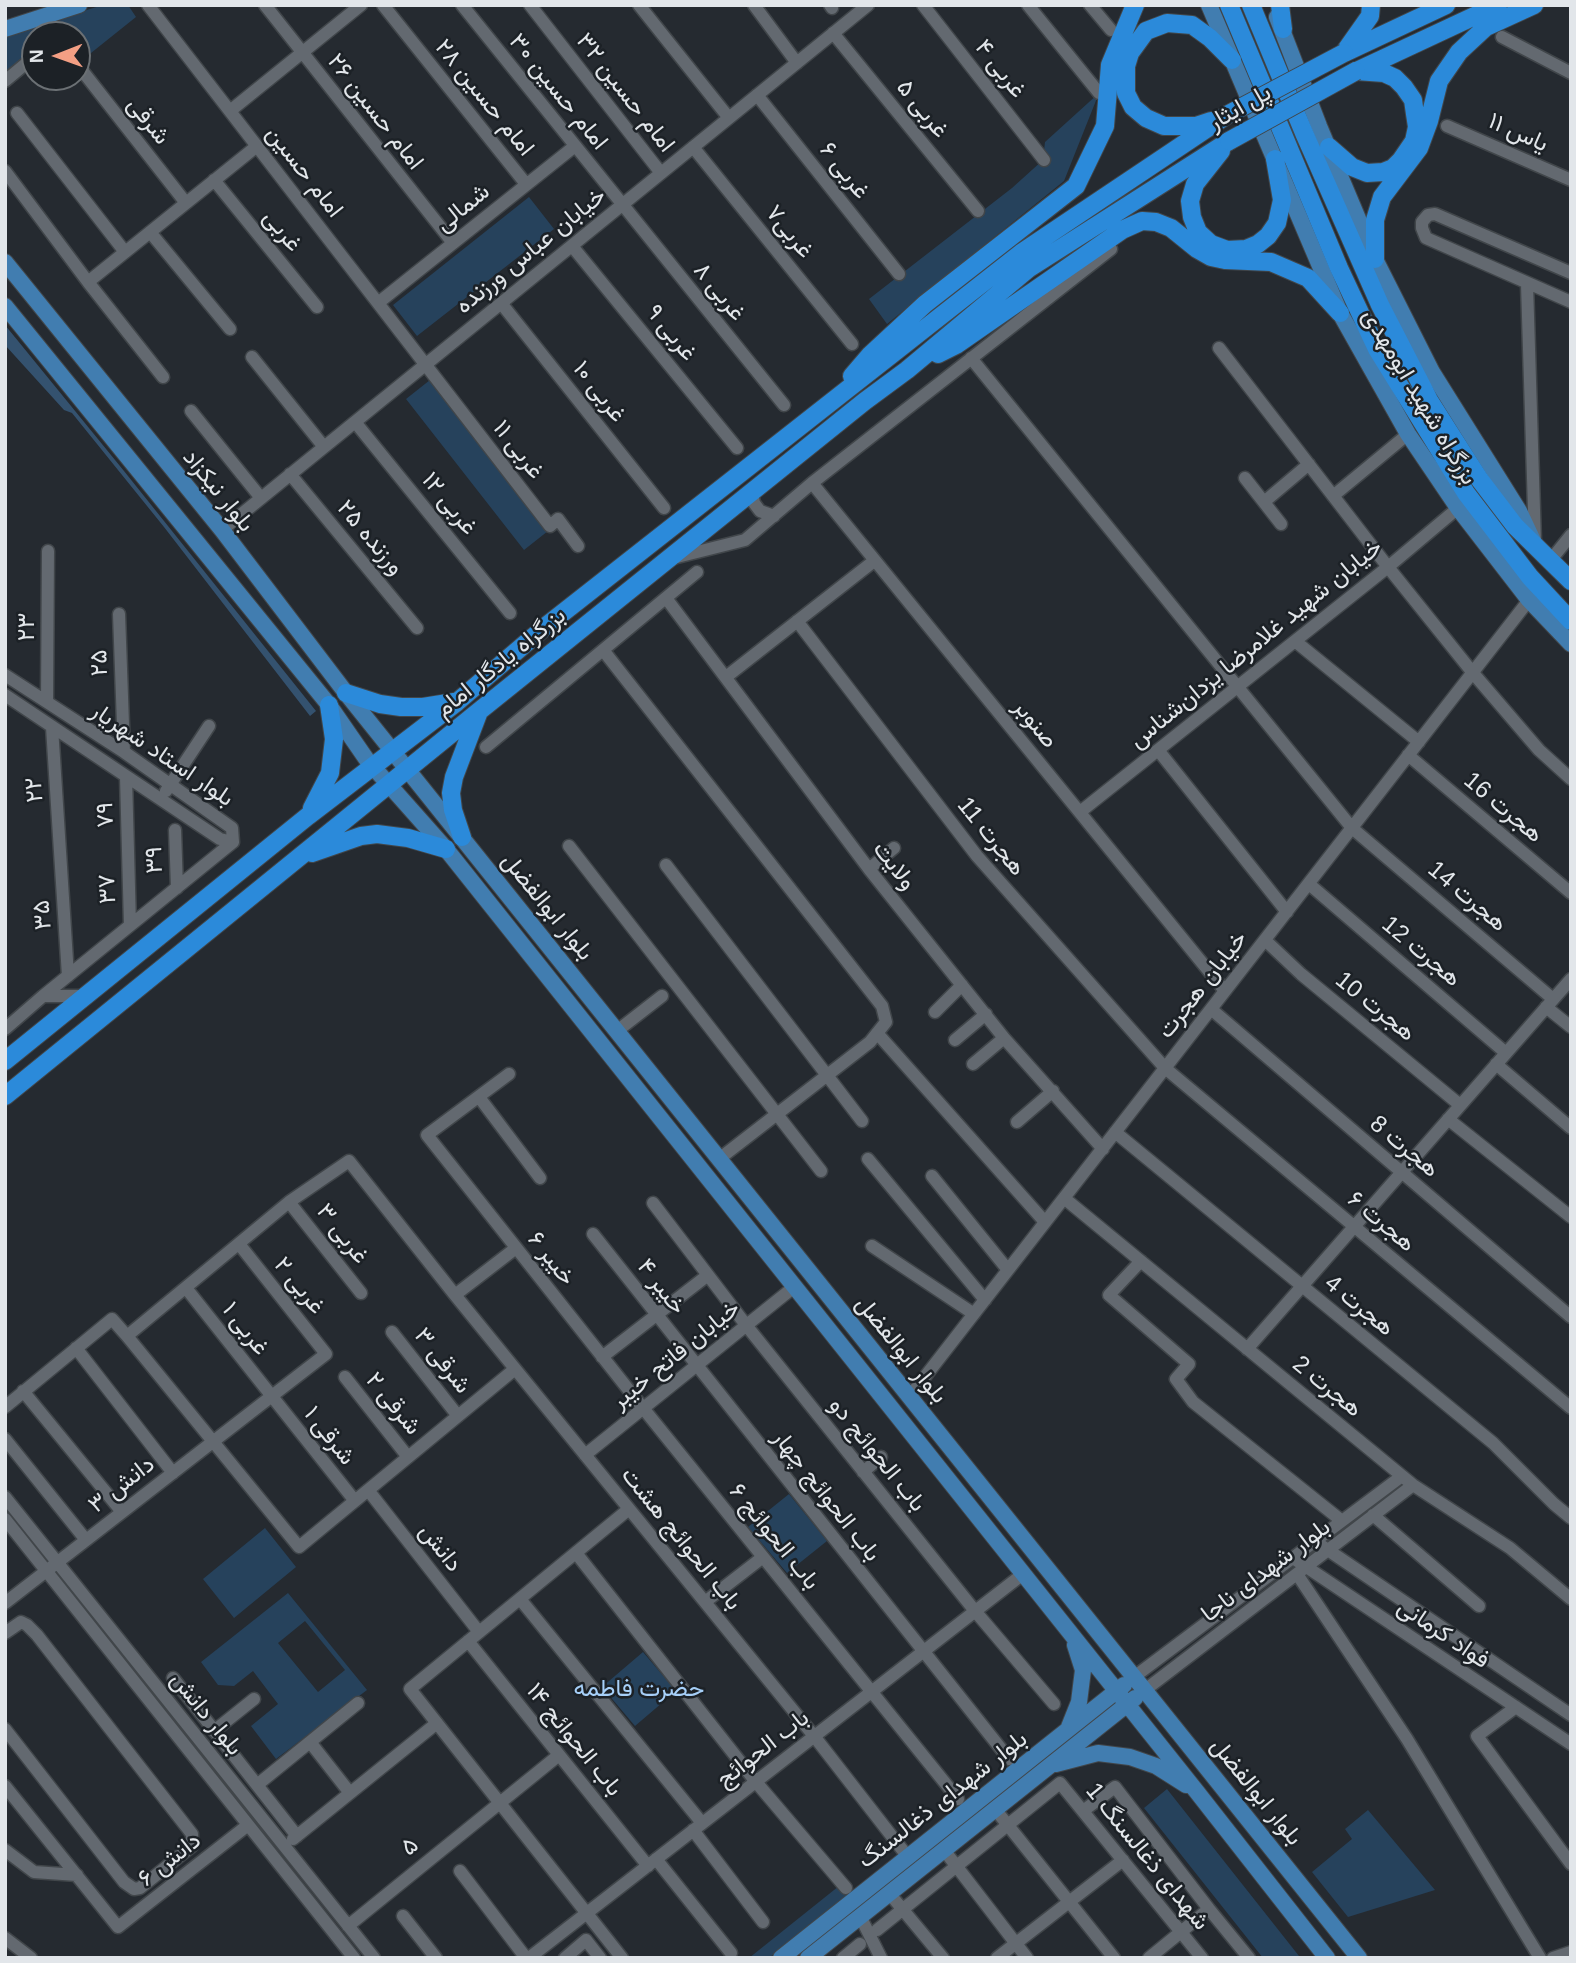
<!DOCTYPE html>
<html>
<head>
<meta charset="utf-8">
<style>
	body { margin:0 }
	#map { position:relative; width:1576px; height:1963px; overflow:hidden; background:#252a30; font-family:Helvetica,sans-serif }
	canvas { display:block }
	.frame { position:absolute; inset:0; border:7px solid #e2e6ea; pointer-events:none }
	.north { position:absolute; left:21px; top:21px; width:70px; height:70px; box-sizing:border-box; background:#1c2126; border:2px solid #6b7074; border-radius:50%; rotate:269deg; font-size:19px; font-weight:700; line-height:28px; text-align:center; color:#e2e6ea }
	.north::after { content:''; display:block; margin:auto; width:24px; height:32px; background:#f39f84; clip-path:polygon(50% 0,100% 100%,50% 72%,0 100%) }
</style>
</head>
<body>
<div id="map">
<canvas width="1576" height="1963"></canvas>
<div class="frame"></div>
<div class="north">N</div>
</div>
<script>
const c = document.querySelector('canvas').getContext('2d');
c.lineJoin = 'round';
function fillPath(path, color) { c.fillStyle = color; c.fill(path, 'evenodd'); }
const shape = rows => new Path2D(rows.map(r => 'M' + r).join(''));
function stroke(path, color, width, dash) { c.strokeStyle = color; c.lineWidth = width; c.lineCap = dash ? 'butt' : 'round'; c.setLineDash(dash || []); c.stroke(path); }
function label(font, color, halo, rows, align = 'center') {
  c.font = font + ' Helvetica,Vazirmatn,sans-serif'; c.lineWidth = 5; c.setLineDash([]); c.textBaseline = 'middle'; c.strokeStyle = halo; c.fillStyle = color; for (const [text, x, y, turn = 0] of rows) {
    c.save(); c.translate(x, y); c.rotate((+turn || 0) * Math.PI / 180); c.textAlign = isNaN(turn) ? turn : align; if (halo) c.strokeText(text, 0, 0); c.fillText(text, 0, 0); c.restore();
  }
}
fillPath(shape([
	[103,5,128,5,136,17,81,61,77,56,77,35,35,35,35,53,5,78,5,35],
	[1099,93,1064,181,887,324,869,299,1012,188,1043,160,1045,142],
	[529,197,554,229,417,336,393,305],
	[430,380,548,531,524,550,406,399],
	[789,1494,827,1541,787,1573,748,1527],
	[265,1528,296,1567,234,1618,203,1579],
	[288,1593,367,1690,276,1759,251,1726,278,1704,253,1671,234,1686,218,1685,201,1662],
	[305,1621,345,1670,318,1692,278,1643],
	[643,1652,676,1691,635,1726,602,1687],
	[1167,1789,1299,1956,1297,1958,1263,1958,1144,1808],
	[1368,1810,1435,1890,1348,1917,1312,1872,1352,1839,1345,1829],
	[839,1886,847,1895,769,1958,749,1958]
]), '#26425c');
fillPath(shape([
	[5,325,124,471,316,711,310,716,164,527,72,413,64,410,5,345]
]), '#34526f');
const minor = shape([
	[148,5,550,526,558,519,578,546],
	[265,5,453,243],
	[383,5,526,184],
	[462,5,784,405],
	[530,5,661,173],
	[639,5,729,118],
	[754,5,797,63],
	[830,5,832,8],
	[923,5,1044,160],
	[1028,5,1099,93],
	[1090,5,1111,30],
	[833,33,978,211],
	[1502,37,1571,73],
	[77,64,186,203],
	[5,81,35,56],
	[757,95,899,274],
	[230,111,361,5],
	[17,113,125,252],
	[1447,126,1571,180],
	[693,147,852,344],
	[5,171,88,282,163,377],
	[214,180,317,307],
	[150,232,230,329],
	[572,246,737,448],
	[1571,273,1435,214,1428,215,1422,222,1422,228,1426,238,1571,302],
	[88,282,257,146],
	[1527,284,1535,542],
	[378,303,575,146],
	[501,303,664,508],
	[1219,348,1388,567,1473,673,1539,750,1571,779],
	[252,357,324,447],
	[971,358,1352,828,1553,999],
	[191,411,261,498],
	[355,422,510,613],
	[290,474,417,628],
	[1245,478,1281,524],
	[812,483,1225,991],
	[752,492,754,503,760,511,774,516],
	[1333,496,1408,434],
	[1264,502,1309,464],
	[222,530,868,5],
	[673,558,745,540,812,483,1111,249],
	[1550,561,1571,535],
	[666,598,869,869,1004,1038,1103,1149],
	[119,614,124,752],
	[797,621,977,856,1165,1068,1571,1408],
	[1295,641,1419,742],
	[603,650,882,1006,886,1022,870,1042,719,1159],
	[5,675,124,752,232,828,233,842],
	[726,677,874,561],
	[5,695,220,839,233,842],
	[47,702,48,551],
	[52,727,68,976],
	[486,747,697,572],
	[1158,750,1287,912],
	[1408,755,1571,893],
	[126,777,130,925],
	[166,791,209,726],
	[1080,812,1388,567,1458,508],
	[175,830,177,888],
	[569,846,821,1171],
	[666,865,862,1121],
	[869,869,894,848],
	[1309,884,1506,1053],
	[1265,940,1301,974,1460,1105],
	[43,996,87,996],
	[1546,1007,1571,1027],
	[1211,1009,1571,1317],
	[935,1012,962,985],
	[5,1029,43,996,233,842],
	[617,1031,662,996],
	[877,1033,1045,1222],
	[955,1040,986,1014],
	[973,1064,1004,1038],
	[1496,1064,1571,1128],
	[509,1074,427,1135,643,1408,958,1799],
	[479,1097,540,1178],
	[1448,1119,1571,1217],
	[1017,1122,1053,1091],
	[1115,1132,1493,1443,1554,1504,1571,1518],
	[868,1159,985,1300],
	[932,1176,1008,1270],
	[1064,1198,1413,1485,1510,1548,1571,1599],
	[289,1202,361,1293],
	[653,1203,746,1325,975,1611,1054,1704],
	[593,1234,1009,1759],
	[872,1246,974,1314],
	[1141,1261,1109,1295,1189,1364,1176,1379,1193,1402,1342,1521],
	[186,1288,355,1501],
	[455,1295,516,1248],
	[392,1332,458,1416],
	[76,1348,173,1473],
	[1247,1349,1571,979],
	[602,1357,708,1275],
	[515,1369,299,1547,127,1336,289,1202,349,1161,455,1295,814,1736,908,1857],
	[345,1377,408,1457],
	[23,1391,122,1512],
	[910,1396,1529,600],
	[5,1407,112,1319,127,1336],
	[5,1439,86,1540],
	[585,1455,794,1287],
	[863,1472,881,1457],
	[368,1490,479,1632],
	[5,1497,374,1958],
	[1373,1515,1479,1606],
	[5,1519,354,1958],
	[1322,1546,1571,1715],
	[576,1553,756,1782,846,1888],
	[1293,1558,1571,1744],
	[1297,1574,1407,1739,1540,1958],
	[520,1599,702,1823],
	[705,1602,763,1557],
	[5,1603,326,1354,239,1244],
	[5,1633,21,1622,27,1625,37,1635,192,1834,192,1846,140,1888,134,1889,124,1882,5,1729],
	[468,1641,648,1866],
	[1134,1677,1402,1476],
	[173,1678,297,1836],
	[1145,1690,1413,1485],
	[1516,1707,1477,1736,1571,1864],
	[214,1731,254,1699],
	[310,1742,350,1793],
	[257,1785,358,1703],
	[5,1786,118,1927,248,1825],
	[995,1809,1114,1958],
	[1083,1811,1115,1787,1209,1909,1249,1958],
	[693,1830,763,1922],
	[293,1839,437,1723],
	[5,1850,34,1872,77,1875],
	[944,1850,1027,1958],
	[656,1859,731,1953],
	[460,1871,526,1958],
	[889,1893,943,1958],
	[403,1916,436,1958],
	[860,1916,881,1958],
	[348,1926,559,1755],
	[877,1930,1060,1783,1202,1958],
	[5,1938,31,1958],
	[529,1958,1023,1574],
	[565,1958,586,1940,600,1958],
	[622,1958,410,1689,629,1509],
	[843,1958,860,1944],
	[997,1958,1123,1860],
	[1149,1958,1209,1909],
	[1553,1958,1571,1952]
]);
const major = shape([
	[1209,5,1340,313,1408,434,1458,508,1529,600,1571,644],
	[1277,17,1319,126,1375,259,1432,372,1519,511,1534,543],
	[5,29,79,5],
	[5,262,222,530,346,693,1359,1958],
	[5,306,329,705,367,760,446,849,1197,1792,1327,1958],
	[1069,1727,1079,1702,1083,1670,1075,1645],
	[1056,1764,1098,1753,1130,1757,1156,1766,1186,1785],
	[781,1958,1124,1685],
	[808,1958,1135,1698]
]);
const highway = shape([
	[1229,5,1339,268,1377,349,1466,493,1530,577,1571,621],
	[1251,5,1304,133,1380,305,1429,400,1480,480,1515,526,1571,581],
	[1280,5,1283,29],
	[1346,50,1370,16,1371,5],
	[1344,53,1446,5],
	[1359,70,1498,5],
	[1211,121,1196,126,1164,126,1146,118,1133,107,1126,93,1126,66,1130,53,1146,31,1167,23,1192,25,1210,38,1232,60],
	[1329,147,1352,167,1367,173,1383,172,1393,168,1401,160,1414,141,1417,127,1415,114,1413,100,1404,87,1395,78,1384,73,1356,71],
	[1221,151,1195,184,1190,201,1192,217,1198,232,1211,244,1227,250,1246,249,1258,244,1268,236,1277,223,1282,200,1275,159],
	[1375,259,1375,220,1382,197,1419,148,1429,121,1439,81,1459,52,1486,27,1534,5],
	[938,354,956,345,1122,230,1142,221,1156,222,1171,228,1197,249,1211,257,1225,260,1271,262,1308,278,1340,313],
	[852,376,870,355,925,304,1076,186,1105,126,1110,65,1135,5],
	[346,693,380,704,401,707,423,707,454,702],
	[312,808,330,773,334,739,329,705],
	[462,837,453,810,451,793,454,777,478,714],
	[312,853,361,836,377,834,408,838,446,849],
	[5,1061,308,816,457,702,546,626,1021,253,1227,115],
	[5,1096,478,712,865,401,907,370,1028,269,1229,141]
]);
stroke(minor, '#41464a', 15);
stroke(major, '#41464a', 18);
stroke(highway, '#41464a', 20);
stroke(minor, '#636970', 12);
stroke(major, '#417db0', 16);
stroke(highway, '#2b8ada', 18);
const highwayBridge = shape([
	[1227,115,1344,53],
	[1229,141,1356,71]
]);
stroke(highwayBridge, '#41464a', 20, []);
stroke(highwayBridge, '#2b8ada', 18);
label('24px', '#e2e6ea', '#1c2126', [
	["غربی ۴",1000,69,52],
	["امام حسین ۳۰",558,92,51],
	["امام حسین ۳۲",625,93,52],
	["امام حسین ۲۸",484,98,51],
	["پل ایثار",1240,108,-30],
	["غربی ۵",922,109,51],
	["امام حسین ۲۶",375,112,52],
	["شرقی",148,121,52],
	["یاس ۱۱",1518,133,24],
	["غربی ۶",844,171,52],
	["امام حسین",304,172,52],
	["شمالی",463,208,-39],
	["غربی",282,231,51],
	["غربی۷",789,232,51],
	["خیابان عباس ورزنده",531,251,-39],
	["غربی ۸",719,292,51],
	["غربی ۹",671,333,51],
	["غربی ۱۰",599,392,52],
	["بزرگراه شهید ابومهدی",1419,397,59],
	["غربی ۱۱",518,450,52],
	["بلوار نیکزاد",218,491,51],
	["غربی ۱۲",449,504,51],
	["ورزنده ۲۵",370,538,50],
	["۲۳",27,627,-90],
	["خیابان شهید غلامرضا یزدان‌شناس",1256,644,-39],
	["۲۵",100,663,-92],
	["بزرگراه یادگار امام",501,663,-39],
	["صنوبر",1035,724,51],
	["بلوار استاد شهریار",162,755,34],
	["۲۲",35,790,-94],
	["هجرت 16",1503,808,40],
	["۷۹",106,815,-92],
	["هجرت 11",991,837,51],
	["۳۹",155,860,-92],
	["ولایت",894,866,52],
	["۳۷",108,889,-92],
	["هجرت 14",1467,897,40],
	["بلوار ابوالفضل",547,907,51],
	["۳۵",43,915,-94],
	["هجرت 12",1421,952,40],
	["خیابان هجرت",1203,985,-52],
	["هجرت 10",1375,1007,39],
	["هجرت 8",1404,1147,40],
	["هجرت ۶",1381,1222,40],
	["۳ غربی",342,1234,52],
	["خیبر ۶",551,1259,52],
	["۲ غربی",299,1286,51],
	["خیبر ۴",661,1287,52],
	["هجرت 4",1359,1306,39],
	["۱ غربی",245,1329,52],
	["بلوار ابوالفضل",901,1350,51],
	["خیابان فاتح خیبر",676,1355,-39],
	["۳ شرقی",442,1361,52],
	["هجرت 2",1327,1387,39],
	["۲ شرقی",393,1404,51],
	["۱ شرقی",329,1436,52],
	["باب الحوائج دو",877,1455,51],
	["دانش ۳",122,1485,-38],
	["باب الحوائج چهار",826,1496,52],
	["باب الحوائج ۶",774,1537,51],
	["باب الحوائج هشت",681,1539,51],
	["دانش",440,1548,52],
	["بلوار شهدای ناجا",1266,1571,-37],
	["فواد کرمانی",1443,1634,34],
	["بلوار دانش",206,1714,51],
	["باب الحوائج ۱۴",574,1740,51],
	["باب الحوائج",763,1749,-38],
	["بلوار ابوالفضل",1256,1792,51],
	["بلوار شهدای ذغالسنگ",943,1800,-38],
	["۵",410,1847,-39],
	["شهدای ذغالسنگ 1",1147,1857,51],
	["دانش ۶",170,1860,-38]
]);
label('24px', '#a6cff8', '#1c2126', [
	["حضرت فاطمه",639,1689]
]);
</script>
</body>
</html>
